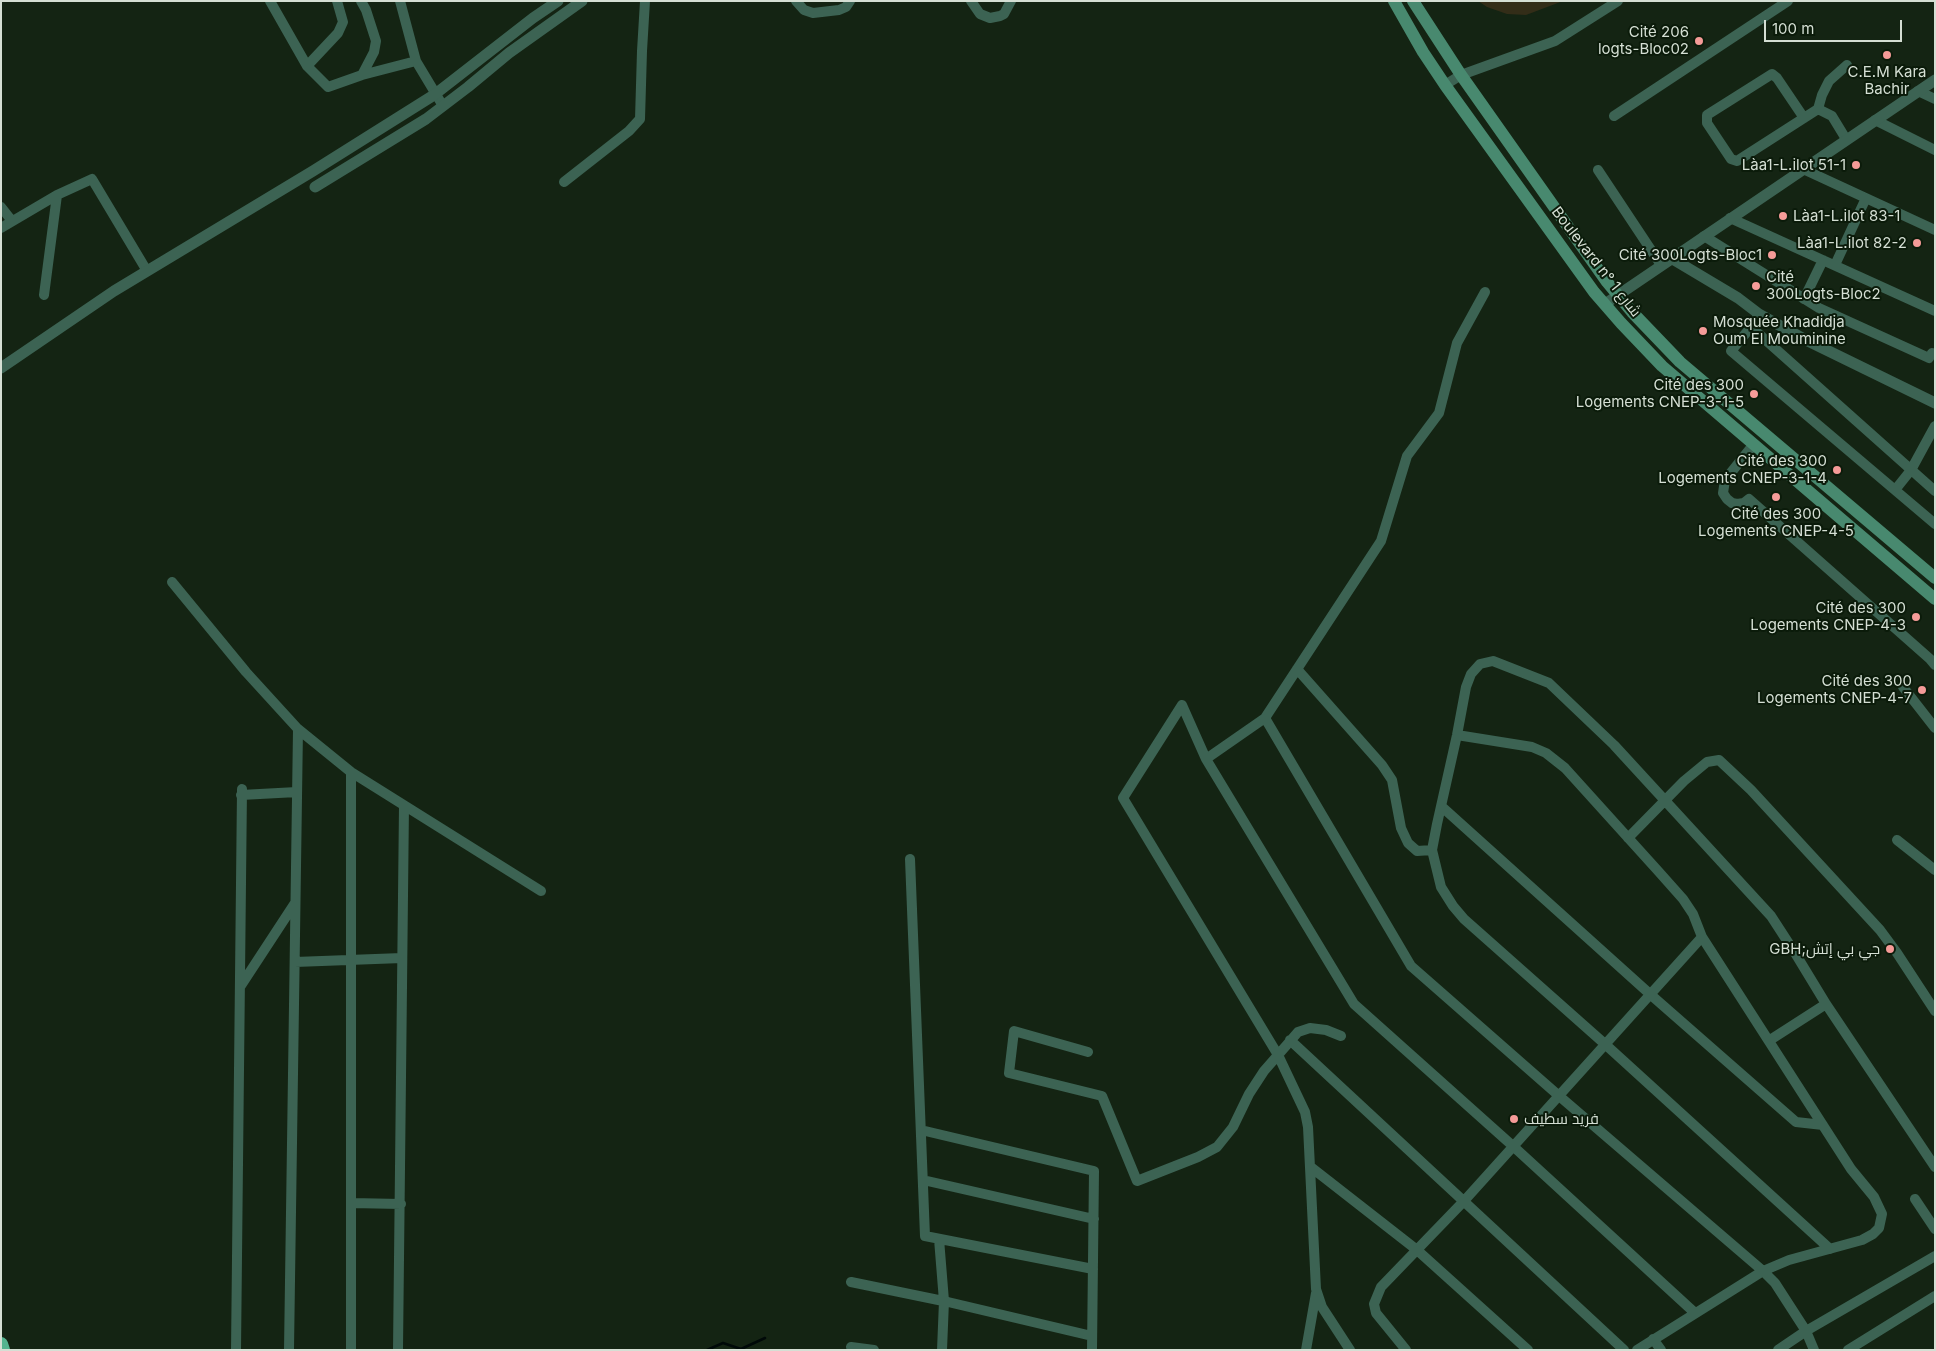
<!DOCTYPE html>
<html>
<head>
<meta charset="utf-8">
<style>
	body { margin:0 }
	#map { position:relative; width:1936px; height:1351px; overflow:hidden; background:#142413; font-family:Inter,sans-serif }
	canvas { display:block }
	.frame { position:absolute; inset:0; border:2px solid #d5dfd4; pointer-events:none }
	.scale { position:absolute; left:1764px; top:20px; width:138px; height:22px; box-sizing:border-box; border:2px solid #d5dfd4; border-top:0; padding-left:6px; font-size:15px; line-height:18px; white-space:nowrap; color:#d5dfd4; -webkit-text-stroke:4px #0b1b0a; paint-order:stroke }
</style>
</head>
<body>
<div id="map">
<canvas width="1936" height="1351"></canvas>
<div class="frame"></div>
<div class="scale">100 m</div>
</div>
<script>
const c = document.querySelector('canvas').getContext('2d');
c.lineJoin = 'round';
function fillPath(path, color) { c.fillStyle = color; c.fill(path, 'evenodd'); }
const shape = rows => new Path2D(rows.map(r => 'M' + r).join(''));
function stroke(path, color, width, dash) { c.strokeStyle = color; c.lineWidth = width; c.lineCap = dash ? 'butt' : 'round'; c.setLineDash(dash || []); c.stroke(path); }
function label(font, color, halo, rows, align = 'center') {
  c.font = font + ' Inter,Cairo,sans-serif'; c.lineWidth = 4; c.setLineDash([]); c.textBaseline = 'middle'; c.strokeStyle = halo; c.fillStyle = color; for (const [text, x, y, turn = 0] of rows) {
    c.save(); c.translate(x, y); c.rotate((+turn || 0) * Math.PI / 180); c.textAlign = isNaN(turn) ? turn : align; if (halo) c.strokeText(text, 0, 0); c.fillText(text, 0, 0); c.restore();
  }
}
fillPath(shape([
	[1478,1,1563,1,1526,15,1507,14,1487,7]
]), '#332d18');
stroke(shape([
	[707,1350,723,1343,741,1349,765,1338]
]), '#000908', 2.5);
stroke(shape([
	[270,1,307,66,328,87,362,75,416,61],
	[361,1,366,10,376,41,374,52,362,75],
	[400,1,416,61,443,106],
	[796,1,804,10,813,13,839,10,846,7,850,1],
	[971,1,980,14,990,18,1000,16,1004,14,1011,1],
	[307,66,338,33,343,22,337,1],
	[1445,85,1461,75,1555,41,1618,1],
	[1918,91,1935,99],
	[1614,116,1788,1],
	[1804,118,1777,78,1772,74,1707,115,1707,123,1731,159,1737,161,1818,109],
	[1875,120,1935,150],
	[1846,139,1832,116,1818,109,1822,95,1829,81,1847,65],
	[1803,169,1935,230],
	[1598,170,1661,265],
	[564,182,629,131,640,119,642,51,645,1],
	[1,207,12,221],
	[1730,218,1935,311],
	[1,228,57,195,92,179,147,271],
	[1704,236,1819,308,1929,358,1932,353,1935,354],
	[1835,265,1866,198],
	[44,295,57,195],
	[1804,299,1823,260],
	[1759,314,1751,327,1731,351,1935,524],
	[1751,327,1935,491],
	[1754,444,1725,480,1723,493,1727,499,1732,503,1737,504,1744,503,1749,499,1930,659,1935,665],
	[1895,490,1911,470,1935,426],
	[172,582,246,672,298,729,351,772,541,891],
	[1297,669,1382,765,1392,780,1401,828,1408,843,1417,851,1432,850],
	[1903,687,1935,728],
	[1265,718,1411,966,1558,1095,1763,1271,1775,1283,1806,1331,1814,1350],
	[1457,735,1532,747,1546,753,1565,768,1659,872,1683,899,1693,914,1702,937,1851,1169,1874,1197,1882,1214,1879,1228,1873,1234,1862,1240,1789,1260,1763,1271,1637,1350],
	[1206,759,1354,1004,1514,1147,1695,1313],
	[241,795,297,792],
	[1441,806,1651,995,1796,1122,1823,1125],
	[1628,838,1684,781,1707,762,1719,760,1751,790,1880,930,1897,953,1935,1011],
	[1897,840,1935,870],
	[910,859,925,1236,1093,1269],
	[295,962,402,958],
	[240,987,295,903],
	[1341,1036,1326,1030,1310,1028,1298,1032,1278,1055,1305,1112,1308,1127,1316,1289,1322,1307,1350,1350],
	[1290,1040,1624,1350],
	[1770,1040,1826,1004],
	[1088,1052,1014,1031,1009,1073,1102,1096,1137,1181,1198,1157,1217,1147,1233,1127,1249,1094,1264,1071,1278,1055,1123,798,1182,705,1206,759,1265,718,1381,541,1407,456,1439,413,1457,343,1485,292],
	[921,1130,1094,1171,1092,1350],
	[1312,1168,1417,1250,1528,1350],
	[923,1180,1094,1219],
	[1915,1199,1935,1229],
	[351,1203,401,1204],
	[939,1239,944,1301,942,1350],
	[1830,1249,1606,1045,1464,919,1453,906,1441,887,1432,850,1437,824,1457,735,1466,687,1471,674,1480,664,1493,661,1549,683,1614,745,1771,916,1795,953,1826,1004,1935,1167],
	[851,1282,948,1302,1092,1336],
	[1653,1339,1661,1350],
	[851,1347,874,1350],
	[236,1350,242,789],
	[289,1350,298,729],
	[351,1350,351,772],
	[398,1350,404,805],
	[1306,1350,1316,1293],
	[1406,1350,1376,1313,1374,1304,1381,1287,1464,1201,1702,937],
	[1778,1350,1806,1331,1935,1256],
	[1848,1350,1935,1296]
]), '#3c6353', 10);
stroke(shape([
	[315,187,426,119,468,87,509,53,582,1],
	[1671,258,1738,298,1759,314,1806,340,1935,403],
	[1605,304,1935,80],
	[1,368,114,291,313,171,434,95,533,18,558,1]
]), '#3c6353', 11);
stroke(shape([
	[1394,1,1423,52,1445,85,1594,292,1621,323,1662,366,1935,599],
	[1413,1,1461,75,1607,282,1632,312,1680,362,1935,578]
]), '#48896f', 12);
stroke(shape([
	[1,1344,3,1350]
]), '#54b48f', 14);
for (const [x, y, r, color] of [
	[1699,41,5,"#f59b98"],
	[1887,55,5,"#f59b98"],
	[1856,165,5,"#f59b98"],
	[1783,216,5,"#f59b98"],
	[1917,243,5,"#f59b98"],
	[1772,255,5,"#f59b98"],
	[1756,286,5,"#f59b98"],
	[1703,331,5,"#f59b98"],
	[1754,394,5,"#f59b98"],
	[1837,470,5,"#f59b98"],
	[1776,497,5,"#f59b98"],
	[1916,617,5,"#f59b98"],
	[1922,690,5,"#f59b98"],
	[1890,949,5,"#f59b98"],
	[1514,1119,5,"#f59b98"]
]) { const dot = new Path2D(); dot.arc(x, y, r, 0, 2 * Math.PI); c.fillStyle = color; c.fill(dot); stroke(dot, '#0b1b0a', 2); }
label('15px', '#d5dfd4', '#0b1b0a', [
	["Cité 206",1689,32],
	["logts-Bloc02",1689,49],
	["C.E.M Kara",1887,72,"center"],
	["Bachir",1887,89,"center"],
	["Làa1-L.ilot 51-1",1846,165],
	["Làa1-L.ilot 83-1",1793,216,"left"],
	["Làa1-L.ilot 82-2",1907,243],
	["Cité 300Logts-Bloc1",1762,255],
	["Cité",1766,277,"left"],
	["300Logts-Bloc2",1766,294,"left"],
	["Mosquée Khadidja",1713,322,"left"],
	["Oum El Mouminine",1713,339,"left"],
	["Cité des 300",1744,385],
	["Logements CNEP-3-1-5",1744,402],
	["Cité des 300",1827,461],
	["Logements CNEP-3-1-4",1827,478],
	["Cité des 300",1776,514,"center"],
	["Logements CNEP-4-5",1776,531,"center"],
	["Cité des 300",1906,608],
	["Logements CNEP-4-3",1906,625],
	["Cité des 300",1912,681],
	["Logements CNEP-4-7",1912,698],
	["GBH;جي بي إتش",1880,949],
	["فريد سطيف",1524,1119,"left"]
], 'right');
label('15px', '#d5dfd4', '#0b1b0a', [
	["Boulevard n° شارع 1",1596,262,52]
]);
</script>
</body>
</html>
